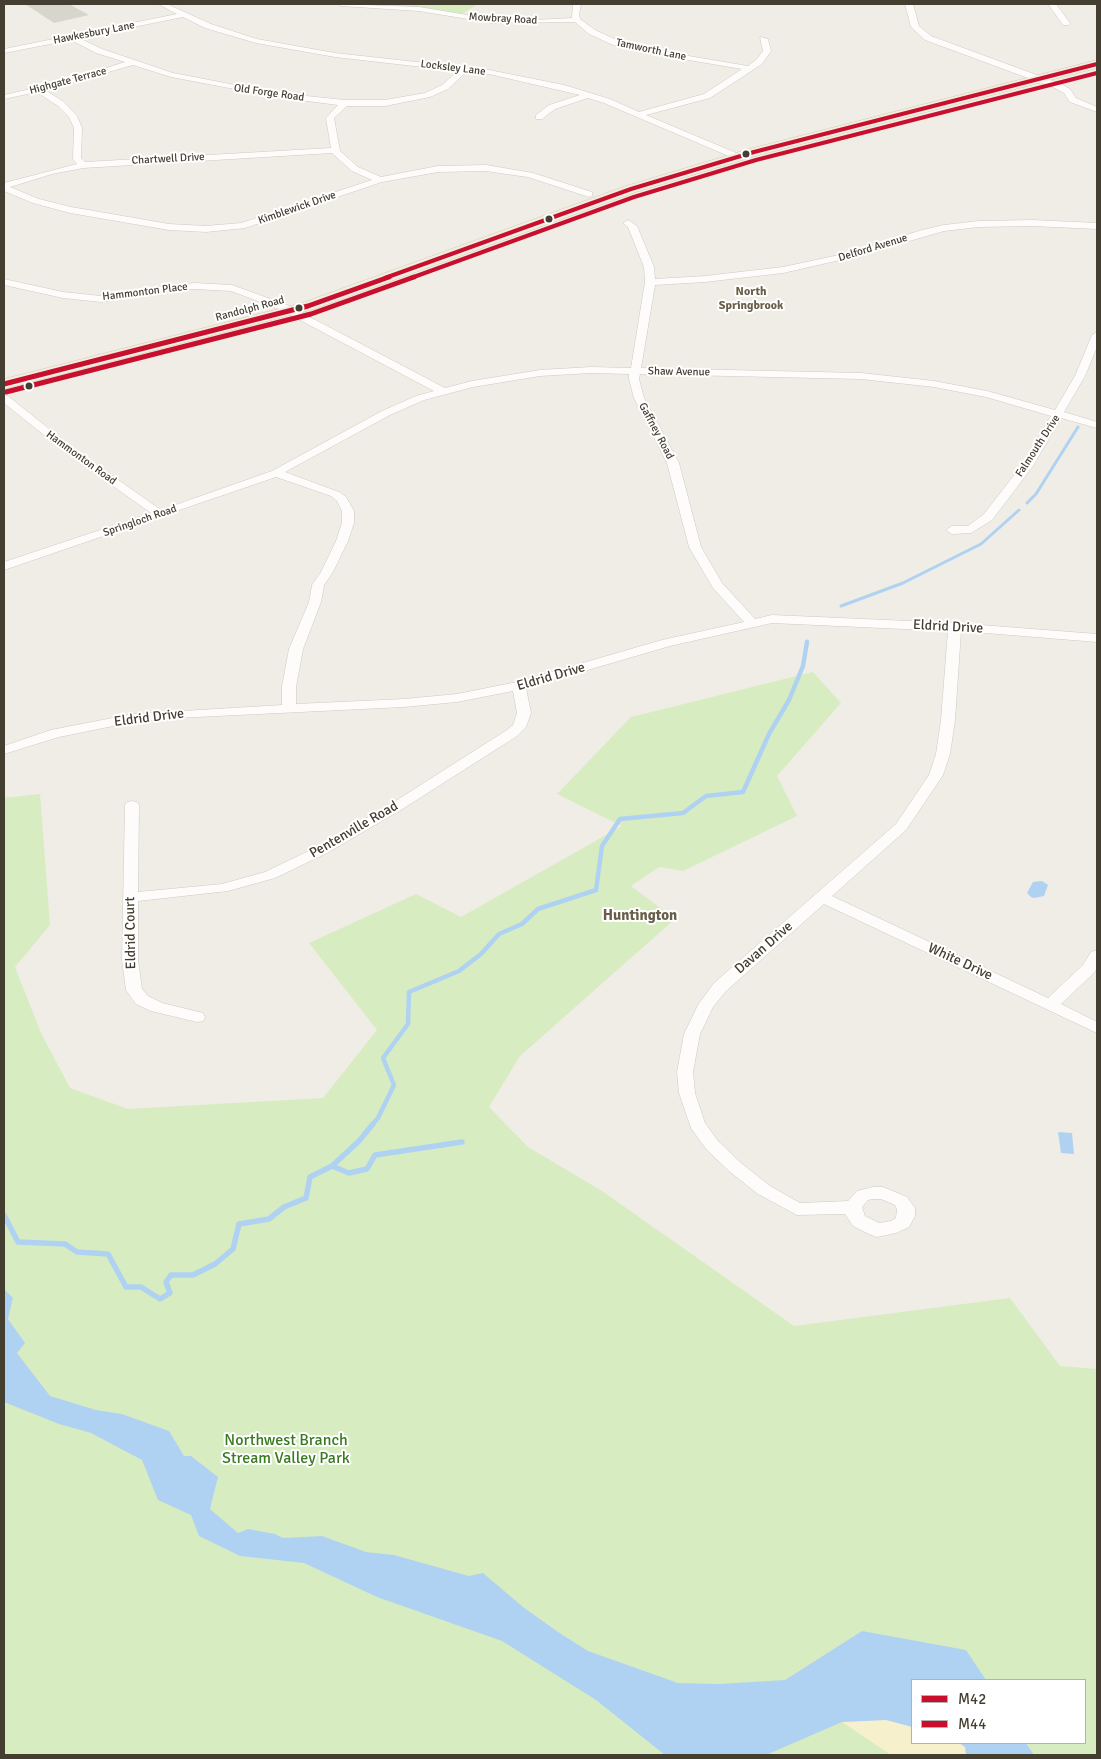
<!DOCTYPE html>
<html>
<head>
<meta charset="utf-8">
<style>
	body { margin:0 }
	#map { position:relative; width:1101px; height:1759px; overflow:hidden; background:#efede5; font-family:Signika,sans-serif }
	canvas { display:block }
	.frame { position:absolute; inset:0; border:5px solid #443e31; pointer-events:none }
	.legend { position:absolute; left:911px; top:1679px; width:175px; height:65px; box-sizing:border-box; background:#fff; border:1px solid #b4b2ad; margin:0; padding:6px 9px; list-style:none; font-size:15px; color:#443e31 }
	.legend li { display:flex; align-items:center; gap:10px; height:25px }
	.legend b { width:25px; border:1px solid #b4b2ad }
</style>
</head>
<body>
<div id="map">
<canvas width="1101" height="1759"></canvas>
<div class="frame"></div>
<ul class="legend">
<li><b style="height:6px;background:#c8102e"></b>M42</li>
<li><b style="height:6px;background:#c8102e"></b>M44</li>
</ul>
</div>
<script>
const c = document.querySelector('canvas').getContext('2d');
c.lineJoin = 'round';
function fillPath(path, color) { c.fillStyle = color; c.fill(path, 'evenodd'); }
const shape = rows => new Path2D(rows.map(r => 'M' + r).join(''));
function stroke(path, color, width, dash) { c.strokeStyle = color; c.lineWidth = width; c.lineCap = dash ? 'butt' : 'round'; c.setLineDash(dash || []); c.stroke(path); }
function label(font, color, halo, rows, align = 'center') {
  c.font = font + ' Signika,sans-serif'; c.lineWidth = 4; c.setLineDash([]); c.textBaseline = 'middle'; c.strokeStyle = halo; c.fillStyle = color; for (const [text, x, y, turn = 0] of rows) {
    c.save(); c.translate(x, y); c.rotate((+turn || 0) * Math.PI / 180); c.textAlign = isNaN(turn) ? turn : align; if (halo) c.strokeText(text, 0, 0); c.fillText(text, 0, 0); c.restore();
  }
}
fillPath(shape([
	[369,4,478,4,460,15,428,8],
	[813,672,841,703,777,776,797,816,683,871,659,867,631,886,675,919,520,1056,489,1107,528,1147,602,1191,794,1326,1010,1298,1060,1366,1097,1369,1097,1755,4,1755,4,798,40,794,50,925,15,967,41,1033,70,1088,128,1109,323,1098,377,1030,309,943,416,894,461,917,622,826,557,794,631,717],
	[912,1680,1085,1680,1085,1743,912,1743]
]), '#d8ecc2');
fillPath(shape([
	[912,1713,912,1743,996,1743,1002,1755,891,1755,842,1722,886,1720]
]), '#f6f1cc');
fillPath(shape([
	[1042,881,1048,885,1044,896,1034,898,1031,897,1027,893,1033,882],
	[1058,1132,1072,1133,1074,1154,1061,1153],
	[4,1289,13,1298,8,1319,25,1343,17,1353,50,1396,96,1410,122,1414,169,1431,184,1456,191,1456,218,1477,210,1509,238,1533,248,1529,275,1534,283,1538,322,1536,366,1552,394,1555,469,1576,483,1573,523,1607,558,1632,588,1651,678,1683,719,1684,785,1680,862,1631,966,1650,986,1680,912,1680,912,1727,886,1720,842,1722,766,1755,665,1755,596,1700,502,1641,377,1597,304,1563,240,1556,199,1536,191,1515,158,1500,142,1460,91,1433,59,1424,4,1402],
	[959,1743,1026,1743,1034,1755,966,1755,965,1747]
]), '#b0d2f2');
stroke(shape([
	[1027,503,1036,494,1078,427],
	[841,606,903,583,981,544,1019,510],
	[807,643,807,641]
]), '#b0d2f2', 3);
stroke(shape([
	[372,1125,378,1118,394,1085,383,1058,408,1024,409,992,459,971,481,954,499,934,522,924,538,909,596,890,602,846,620,819,683,813,706,796,743,792,769,734,789,700,803,666,807,642]
]), '#b0d2f2', 4.5);
stroke(shape([
	[332,1166,359,1141,373,1124],
	[4,1215,18,1242,65,1244,77,1252,108,1254,126,1287,141,1287,160,1299,170,1293,166,1282,171,1275,193,1275,215,1264,233,1249,239,1224,269,1219,284,1207,306,1198,310,1177,332,1166,349,1173,367,1169,375,1155,462,1142]
]), '#b0d2f2', 5.5);
fillPath(shape([
	[25,4,69,4,89,15,54,23]
]), '#d8d5cd');
const minor = shape([
	[158,4,167,4,211,24,257,39,335,53,489,70,564,85,610,99,639,112,704,94,742,69,659,55,613,45,589,34,575,22,492,23,419,11,341,6,337,4,419,7,492,19,534,20,572,18,573,4,581,4,579,14,580,19,595,30,619,41,659,51,748,66,756,60,763,51,760,37,768,39,771,51,762,64,710,98,646,115,741,155,742,157,738,160,604,103,588,98,555,109,542,119,536,119,536,115,549,105,580,95,489,74,466,72,448,89,430,97,385,106,347,106,334,118,340,151,358,167,381,177,438,166,486,165,533,173,592,192,592,196,589,197,528,177,513,175,486,171,438,172,382,182,245,228,206,232,169,230,70,213,33,203,4,191,4,183,77,164,73,159,74,128,69,117,58,106,37,92,4,99,4,95,65,81,125,62,96,53,71,40,4,53,4,49,177,14,158,4],
	[183,17,205,28,256,43,335,57,458,71,442,85,425,93,385,100,345,100,277,93,173,73,102,49,79,38,183,17],
	[133,65,171,77,277,97,338,105,326,118,331,148,85,162,81,158,82,128,77,116,64,102,45,90,133,65],
	[332,153,352,171,372,180,241,223,206,226,169,224,71,207,39,199,10,187,52,174,83,168,332,153],
	[905,4,913,4,919,26,931,36,1061,84,1070,89,1076,98,1097,107,1097,112,1070,102,1064,93,1055,88,925,40,911,27,905,4],
	[1048,4,1056,4,1070,23,1069,25,1063,25,1048,4],
	[628,220,637,226,654,267,655,279,705,276,783,267,853,252,922,230,944,225,979,221,1032,220,1097,223,1097,229,1032,226,979,227,944,231,858,256,783,273,705,282,655,285,641,368,861,373,934,381,987,391,1055,410,1075,376,1092,335,1097,332,1097,347,1085,376,1064,412,1097,422,1097,428,1061,418,1033,466,992,520,971,533,952,534,946,530,952,526,968,526,984,514,1022,465,1051,416,986,397,934,387,861,379,640,374,639,379,644,398,679,463,701,547,722,583,755,619,772,615,955,623,1097,634,1097,642,961,631,955,720,950,754,943,775,906,830,832,896,1048,998,1083,965,1091,952,1097,950,1097,967,1095,972,1061,1004,1097,1022,1097,1033,824,904,726,991,713,1007,700,1034,693,1072,695,1093,705,1123,718,1141,741,1163,770,1186,800,1203,848,1201,857,1191,873,1187,883,1187,907,1197,915,1208,915,1216,909,1227,896,1233,877,1237,871,1235,853,1226,845,1214,797,1215,758,1194,729,1171,706,1149,691,1128,679,1093,677,1072,684,1034,698,1005,714,983,896,824,929,775,936,754,941,720,948,631,772,623,670,646,526,688,531,713,526,727,517,736,404,808,327,853,275,878,228,891,138,901,138,960,142,989,148,996,162,1003,203,1013,205,1017,203,1021,197,1022,151,1011,136,1004,126,990,122,960,125,805,127,802,132,801,137,802,139,805,138,892,222,884,265,872,317,847,394,802,507,730,513,725,517,713,513,691,457,702,404,707,176,718,133,722,59,737,4,754,4,746,51,730,133,714,282,705,282,687,289,649,309,602,312,585,321,572,336,541,342,523,342,511,337,501,331,496,276,477,4,570,4,562,151,513,65,452,4,403,4,395,8,396,73,448,161,510,272,471,382,411,416,396,434,391,279,309,231,291,195,289,171,291,101,302,63,298,4,285,4,279,63,292,101,296,171,285,195,283,232,285,287,305,445,388,472,381,540,370,591,367,631,368,645,282,644,267,628,227,623,223,628,220],
	[591,373,629,374,629,379,634,398,667,463,689,547,713,588,744,622,662,640,517,682,457,694,404,699,296,704,296,687,303,649,321,602,324,585,333,572,348,541,354,523,354,511,346,497,339,492,285,472,390,415,424,400,473,387,540,376,591,373],
	[873,1199,881,1199,895,1205,897,1209,896,1218,891,1221,879,1223,865,1216,862,1207,868,1200,873,1199]
]);
const primary = shape([
	[1097,60,1097,68,759,155,636,192,314,309,4,389,4,379,302,303,626,186,749,149,1097,60]
]);
stroke(minor, '#cccac3', 1);
stroke(primary, '#d3ccb1', 1);
fillPath(minor, '#fdfcfb');
fillPath(primary, '#f0ede1');
stroke(shape([
	[385,278,631,189,754,152,1097,64]
]), '#c8102e', 4);
stroke(shape([
	[4,384,308,306,389,277]
]), '#c8102e', 5);
stroke(shape([
	[411,278,634,197,756,160,1097,73]
]), '#c8102e', 4);
stroke(shape([
	[6,392,311,314,414,277]
]), '#c8102e', 5);
for (const [x, y, r, color] of [
	[746,154,4.5,"#443e31"],
	[549,219,4.5,"#443e31"],
	[299,308,4.5,"#443e31"],
	[29,386,4.5,"#443e31"]
]) { const dot = new Path2D(); dot.arc(x, y, r, 0, 2 * Math.PI); c.fillStyle = color; c.fill(dot); stroke(dot, '#fff', 2); }
label('11px', '#443e31', '#fff', [
	["Mowbray Road",503,19,3],
	["Hawkesbury Lane",94,33,-11],
	["Tamworth Lane",651,50,12],
	["Locksley Lane",453,68,7],
	["Highgate Terrace",68,81,-15],
	["Old Forge Road",269,93,8],
	["Chartwell Drive",168,159,-3],
	["Kimblewick Drive",297,208,-19],
	["Delford Avenue",873,248,-17],
	["Hammonton Place",145,292,-7],
	["Randolph Road",250,309,-15],
	["Shaw Avenue",679,372,1],
	["Gaffney Road",656,431,62],
	["Falmouth Drive",1038,446,-57],
	["Hammonton Road",81,458,36],
	["Springloch Road",140,521,-19]
]);
label('bold 12px', '#685e48', '#fff', [
	["North",751,292],
	["Springbrook",751,306]
]);
label('14px', '#443e31', '#fff', [
	["Eldrid Drive",948,627,3],
	["Eldrid Drive",551,677,-16],
	["Eldrid Drive",149,718,-7],
	["Pentenville Road",354,830,-30],
	["Eldrid Court",131,933,-91],
	["Davan Drive",764,948,-41],
	["White Drive",960,962,25]
]);
label('bold 15px', '#685e48', '#fff', [
	["Huntington",640,916]
]);
label('16px', '#397a20', '#fff', [
	["Northwest Branch",286,1441],
	["Stream Valley Park",286,1459]
]);
</script>
</body>
</html>
